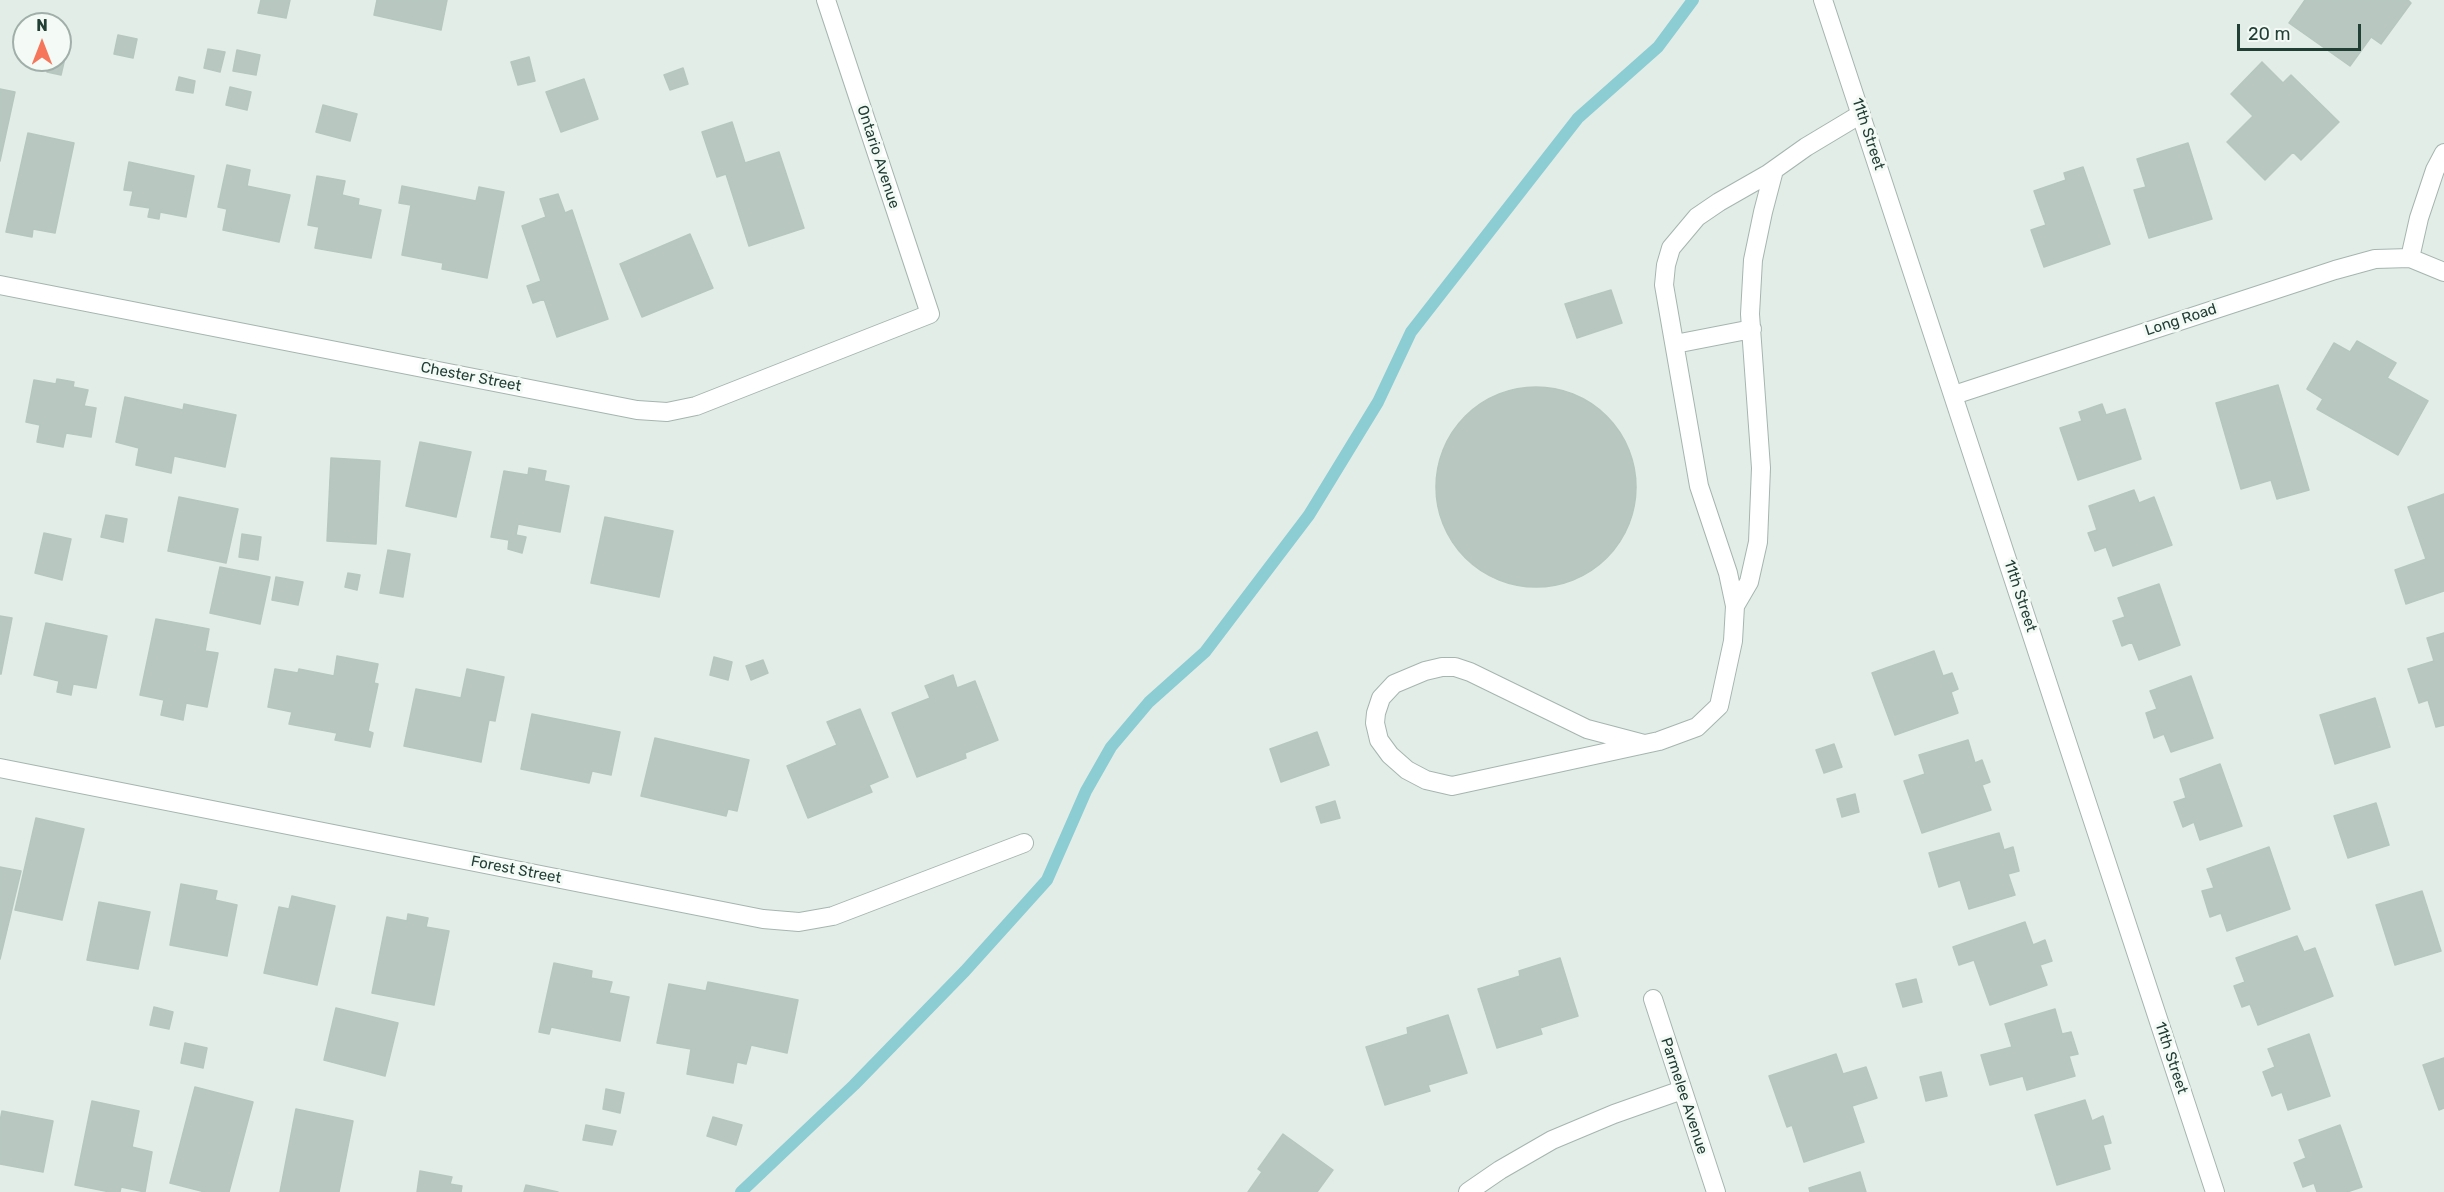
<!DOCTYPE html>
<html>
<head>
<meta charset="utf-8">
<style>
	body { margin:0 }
	#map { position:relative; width:2444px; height:1192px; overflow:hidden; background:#e3ede8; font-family:Rubik,sans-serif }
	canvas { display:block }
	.north { position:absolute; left:12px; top:12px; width:60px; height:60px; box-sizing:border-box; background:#f4faf6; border:2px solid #a0afa9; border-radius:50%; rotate:0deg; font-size:16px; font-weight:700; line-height:24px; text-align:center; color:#223f36 }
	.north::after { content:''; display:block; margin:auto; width:21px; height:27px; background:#f5765a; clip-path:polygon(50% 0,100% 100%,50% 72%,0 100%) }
	.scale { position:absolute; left:2237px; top:24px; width:124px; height:27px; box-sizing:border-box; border:3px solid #223f36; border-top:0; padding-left:8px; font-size:18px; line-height:21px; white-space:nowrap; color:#223f36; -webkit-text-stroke:4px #f4faf6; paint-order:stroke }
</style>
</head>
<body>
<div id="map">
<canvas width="2444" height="1192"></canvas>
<div class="north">N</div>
<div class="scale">20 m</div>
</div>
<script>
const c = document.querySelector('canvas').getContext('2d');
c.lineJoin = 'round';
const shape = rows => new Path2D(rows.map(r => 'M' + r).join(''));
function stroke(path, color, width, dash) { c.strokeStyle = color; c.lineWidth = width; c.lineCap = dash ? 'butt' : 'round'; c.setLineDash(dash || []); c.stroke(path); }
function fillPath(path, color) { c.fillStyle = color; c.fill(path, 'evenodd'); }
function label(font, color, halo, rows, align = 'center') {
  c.font = font + ' Rubik,sans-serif'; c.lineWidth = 6; c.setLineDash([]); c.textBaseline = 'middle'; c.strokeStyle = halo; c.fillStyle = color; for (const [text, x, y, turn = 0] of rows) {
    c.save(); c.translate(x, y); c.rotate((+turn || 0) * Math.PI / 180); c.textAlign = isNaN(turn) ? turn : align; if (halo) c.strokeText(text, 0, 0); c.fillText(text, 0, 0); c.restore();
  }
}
stroke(shape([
	[741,1192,854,1085,965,971,1047,880,1086,791,1111,747,1149,702,1205,652,1309,515,1378,402,1411,332,1578,118,1658,47,1693,0]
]), '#8bcdd3', 12);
const building = shape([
	[261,0,290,0,286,18,258,13,261,0],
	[377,0,447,0,441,30,374,15,377,0],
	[2305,0,2408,0,2411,3,2381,44,2371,37,2350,66,2289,23,2305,0],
	[118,35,137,39,133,58,114,54,118,35],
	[208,49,225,52,220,72,204,68,208,49],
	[237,50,260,55,256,75,233,71,237,50],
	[60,57,65,58,61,75,47,72,49,60,60,60,60,57],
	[529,57,535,81,518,85,511,62,529,57],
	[2262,62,2283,83,2291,75,2339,122,2301,160,2293,152,2265,180,2227,142,2253,116,2231,94,2262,62],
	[683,68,688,84,670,90,664,75,683,68],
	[179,77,195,81,193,93,176,90,179,77],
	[584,79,598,119,561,132,546,92,584,79],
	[230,87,251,92,247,110,226,105,230,87],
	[0,89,15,92,0,161,0,89],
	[323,105,357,114,350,141,316,132,323,105],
	[732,122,745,163,779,152,804,228,749,246,726,174,717,177,702,132,732,122],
	[28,133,74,143,55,233,33,229,32,237,6,232,28,133],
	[2188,143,2212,219,2149,238,2134,190,2146,187,2137,159,2188,143],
	[129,162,194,176,186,217,160,212,159,219,148,217,150,208,130,205,133,191,124,190,129,162],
	[227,165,250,170,247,186,290,195,279,242,223,230,227,209,218,207,227,165],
	[2083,167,2110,244,2044,267,2031,230,2046,225,2034,191,2066,180,2064,173,2083,167],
	[317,176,345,181,342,195,359,199,358,205,381,210,371,258,315,248,319,227,308,225,317,176],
	[402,186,476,201,479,187,504,192,487,278,442,269,443,263,402,255,411,205,399,203,402,186],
	[558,194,565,213,572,210,608,319,557,337,544,299,533,303,527,286,541,281,522,226,546,217,540,199,558,194],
	[690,234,713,288,642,317,620,264,690,234],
	[1611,290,1622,323,1577,338,1565,304,1611,290],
	[2357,341,2396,363,2387,378,2428,401,2398,455,2317,409,2323,399,2307,389,2334,343,2350,352,2357,341],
	[57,379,74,382,73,387,88,390,84,406,96,408,91,437,66,433,63,447,37,442,40,425,26,422,34,380,56,384,57,379],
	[2278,385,2309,490,2277,499,2271,480,2241,489,2216,403,2278,385],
	'1436 487a100 100 0 1 1 200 0a100 100 0 1 1-200 0Z',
	[125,397,183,410,184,404,236,415,225,467,174,456,171,473,136,465,139,448,116,442,125,397],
	[2102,404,2106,415,2125,409,2141,459,2078,480,2060,428,2082,421,2079,412,2102,404],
	[420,442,471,452,456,517,406,506,420,442],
	[331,458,380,461,376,544,327,541,331,458],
	[529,468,546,471,544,481,569,486,560,532,518,524,516,535,526,537,522,553,508,549,509,540,491,537,504,471,528,475,529,468],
	[2134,490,2139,503,2154,497,2172,545,2113,566,2106,547,2095,551,2088,533,2097,530,2089,506,2134,490],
	[2444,494,2444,591,2406,604,2395,570,2426,559,2408,507,2444,494],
	[179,497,238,509,226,563,168,551,179,497],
	[106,515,127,519,123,542,101,537,106,515],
	[605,517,673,531,659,597,591,583,605,517],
	[44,533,71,539,62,580,35,573,44,533],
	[242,534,261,537,258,560,239,557,242,534],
	[388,550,410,554,403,597,380,593,388,550],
	[220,567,270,577,260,624,210,613,220,567],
	[348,573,360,575,357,590,345,587,348,573],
	[276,577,303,582,298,605,272,600,276,577],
	[2159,584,2180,645,2139,660,2132,642,2122,646,2113,621,2125,617,2118,598,2159,584],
	[0,616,12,618,1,674,0,674,0,616],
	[156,619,209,629,205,651,218,653,207,707,186,703,183,720,161,715,164,700,140,695,156,619],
	[46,623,107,636,96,688,73,684,71,695,57,692,59,681,34,675,46,623],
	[2444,633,2444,725,2436,727,2428,700,2419,703,2408,669,2434,661,2427,638,2444,633],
	[1934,651,1943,676,1952,673,1958,689,1951,692,1958,713,1895,735,1872,673,1934,651],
	[337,656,378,664,374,683,378,684,368,731,373,733,370,747,335,740,337,733,289,724,292,712,268,707,275,669,298,673,299,669,334,676,337,656],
	[714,657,732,662,728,680,710,675,714,657],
	[763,660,768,673,751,680,746,666,763,660],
	[467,669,504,677,495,721,489,720,481,762,404,746,416,689,461,698,467,669],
	[953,675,957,688,975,681,998,740,965,753,966,758,917,777,892,713,930,698,925,686,953,675],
	[2191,676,2213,738,2171,752,2164,734,2154,738,2146,713,2157,709,2150,691,2191,676],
	[2375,698,2390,747,2335,764,2320,715,2375,698],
	[860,709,888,777,869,785,872,792,808,818,787,766,837,745,827,722,860,709],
	[532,714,620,732,611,775,592,771,589,783,521,769,532,714],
	[1317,732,1329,765,1281,782,1270,749,1317,732],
	[655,738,749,760,737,811,728,809,726,816,641,796,655,738],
	[1968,740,1975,763,1982,760,1990,782,1982,785,1991,810,1922,833,1904,781,1925,774,1919,755,1968,740],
	[1834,744,1842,767,1824,773,1816,750,1834,744],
	[2220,764,2242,826,2200,840,2194,822,2183,827,2174,802,2186,798,2180,779,2220,764],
	[1855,794,1859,812,1842,817,1837,799,1855,794],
	[1335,801,1340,818,1321,823,1316,807,1335,801],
	[2376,803,2389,845,2348,858,2334,816,2376,803],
	[36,818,84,829,62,920,15,910,36,818],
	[1999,833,2004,850,2013,847,2019,871,2008,874,2015,895,1969,909,1960,880,1939,887,1929,853,1999,833],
	[2269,847,2290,909,2227,931,2221,913,2210,917,2202,891,2214,888,2207,869,2269,847],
	[0,867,21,871,0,959,0,867],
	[181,884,217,891,215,900,237,905,227,956,170,945,181,884],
	[2422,891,2441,951,2395,965,2376,905,2422,891],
	[292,896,335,906,317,985,264,973,279,907,289,909,292,896],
	[99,902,150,912,138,969,87,960,99,902],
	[408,914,428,918,426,927,449,931,434,1005,372,993,387,917,407,921,408,914],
	[2025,922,2033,945,2045,940,2052,961,2040,965,2047,985,1990,1005,1974,960,1959,965,1953,947,2025,922],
	[2297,936,2304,952,2315,948,2333,996,2258,1025,2250,1004,2242,1007,2234,986,2245,982,2236,958,2297,936],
	[1560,958,1578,1016,1540,1028,1542,1034,1497,1048,1478,989,1520,976,1519,971,1560,958],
	[554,963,592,971,591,978,612,982,609,993,629,997,620,1041,551,1027,549,1034,539,1032,554,963],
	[1916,979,1922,1002,1903,1007,1896,984,1916,979],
	[708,982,798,1000,787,1053,751,1045,746,1064,737,1062,733,1083,687,1074,691,1049,657,1043,669,984,706,991,708,982],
	[154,1007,173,1012,169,1029,150,1025,154,1007],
	[336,1008,398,1023,385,1076,324,1060,336,1008],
	[2055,1009,2062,1034,2071,1032,2078,1054,2069,1056,2075,1076,2027,1090,2023,1076,1990,1085,1981,1055,2012,1047,2005,1024,2055,1009],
	[1448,1015,1467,1073,1428,1085,1430,1091,1385,1105,1366,1047,1408,1034,1407,1028,1448,1015],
	[2309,1034,2330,1096,2288,1110,2282,1092,2272,1096,2263,1072,2275,1067,2268,1049,2309,1034],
	[185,1043,207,1048,203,1068,181,1063,185,1043],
	[1836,1054,1843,1074,1866,1067,1877,1098,1852,1106,1864,1142,1804,1162,1792,1125,1787,1127,1769,1076,1836,1054],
	[2444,1058,2444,1108,2439,1110,2423,1065,2444,1058],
	[1941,1072,1947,1096,1926,1101,1920,1077,1941,1072],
	[195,1087,253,1102,229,1192,205,1192,170,1183,195,1087],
	[606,1089,624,1093,620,1113,603,1109,606,1089],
	[2085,1100,2092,1121,2103,1116,2111,1143,2103,1145,2110,1169,2057,1185,2035,1115,2085,1100],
	[92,1101,139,1111,132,1147,152,1152,145,1192,121,1187,120,1192,110,1192,75,1185,92,1101],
	[296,1109,353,1121,339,1192,280,1192,296,1109],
	[2,1111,53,1121,43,1172,0,1164,0,1121,2,1111],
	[713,1117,742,1125,736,1145,707,1136,713,1117],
	[586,1125,616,1131,612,1145,583,1140,586,1125],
	[2340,1125,2362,1187,2347,1192,2317,1192,2314,1183,2303,1187,2294,1163,2306,1158,2299,1140,2340,1125],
	[1283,1134,1333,1170,1317,1192,1248,1192,1262,1172,1258,1169,1283,1134],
	[420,1171,452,1177,450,1184,462,1186,461,1192,417,1192,420,1171],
	[1860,1172,1866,1192,1810,1192,1809,1188,1860,1172],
	[526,1185,558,1192,524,1192,526,1185]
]);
fillPath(building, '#b8c8c1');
stroke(building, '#b5c7bf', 1.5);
const service = shape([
	[1675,344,1752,329],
	[1735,606,1749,582,1758,542,1761,468,1750,314,1753,260,1763,212,1774,170],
	[1644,744,1587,729,1470,672,1455,667,1442,667,1425,671,1394,684,1381,698,1376,713,1375,723,1379,740,1390,755,1407,770,1426,780,1452,786,1659,741,1697,727,1719,706,1733,641,1735,606,1728,573,1699,486,1664,285,1666,265,1671,248,1697,217,1719,202,1768,174,1806,147,1861,114]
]);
const minor = shape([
	[1823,0,2215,1192],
	[2410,258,2419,218,2435,170,2444,153],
	[0,285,637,410,667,412,696,406,930,314,826,0],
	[1954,395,2335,270,2375,259,2410,258,2444,272],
	[0,768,763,919,799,922,833,916,1024,843],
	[1653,999,1716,1192],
	[1468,1192,1500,1170,1552,1140,1614,1114,1682,1090]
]);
stroke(service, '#a5b5af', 20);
stroke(minor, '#a5b5af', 20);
stroke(service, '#fff', 18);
stroke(minor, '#fff', 18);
label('15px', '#223f36', '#f4faf6', [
	["11th Street",1868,134,72],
	["Ontario Avenue",878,157,72],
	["Long Road",2181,320,-18],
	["Chester Street",471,377,11],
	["11th Street",2020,596,72],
	["Forest Street",516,870,11],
	["11th Street",2171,1058,72],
	["Parmelee Avenue",1684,1096,72]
]);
</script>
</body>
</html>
